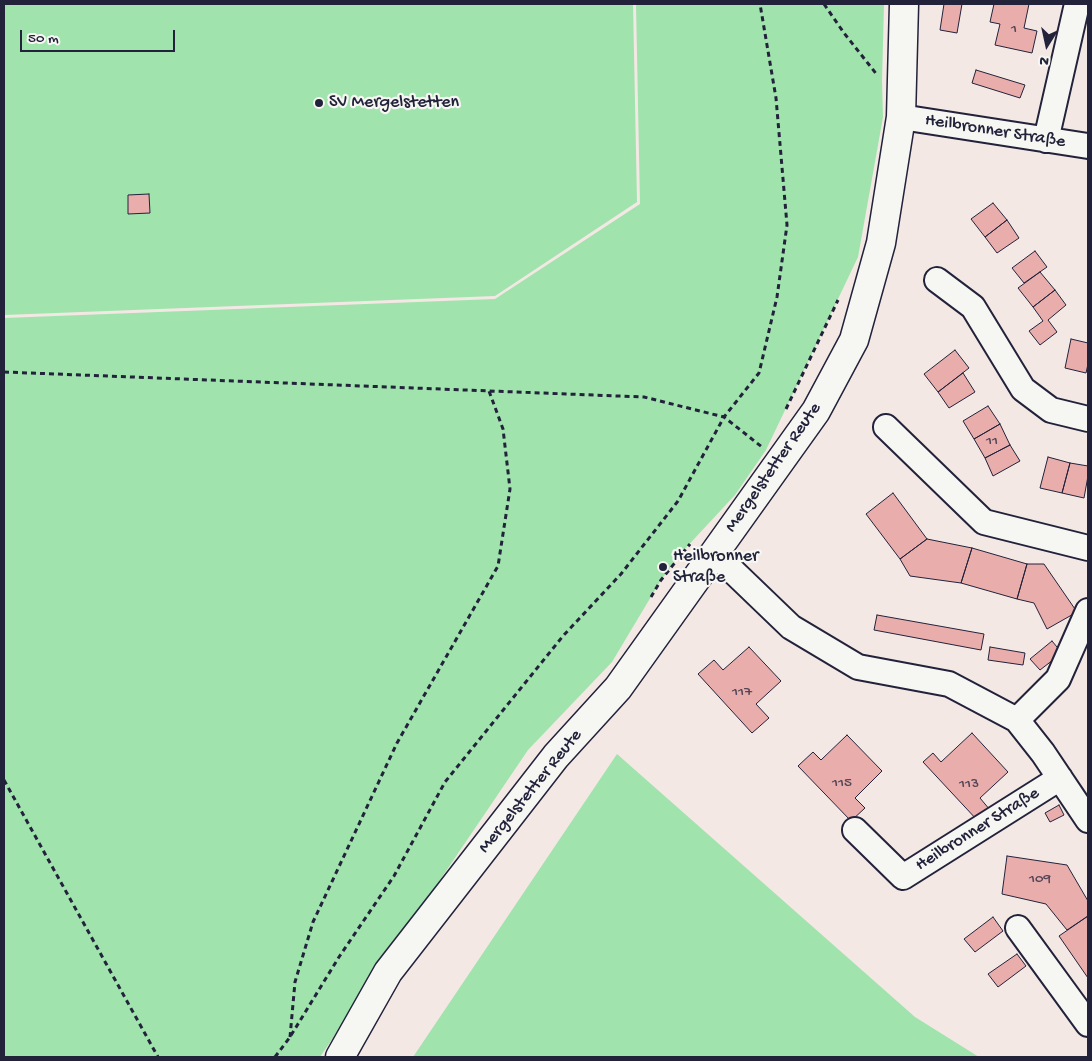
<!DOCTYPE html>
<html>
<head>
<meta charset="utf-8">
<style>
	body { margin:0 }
	#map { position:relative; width:1092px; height:1061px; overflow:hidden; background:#f3e8e4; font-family:"Gochi Hand",sans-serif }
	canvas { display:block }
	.frame { position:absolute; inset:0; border:5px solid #22223b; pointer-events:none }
	.north { position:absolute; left:1022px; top:20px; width:50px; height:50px; -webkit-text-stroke:4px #f6f6f2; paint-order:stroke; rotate:190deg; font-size:14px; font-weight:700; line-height:20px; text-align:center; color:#22223b }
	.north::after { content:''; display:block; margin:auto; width:18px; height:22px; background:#22223b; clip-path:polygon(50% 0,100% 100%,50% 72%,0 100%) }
	.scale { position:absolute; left:20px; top:30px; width:155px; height:22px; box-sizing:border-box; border:2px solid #22223b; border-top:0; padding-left:6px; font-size:15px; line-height:18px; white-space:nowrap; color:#22223b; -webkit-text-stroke:4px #f6f6f2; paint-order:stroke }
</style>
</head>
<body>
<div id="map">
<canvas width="1092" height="1061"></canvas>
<div class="frame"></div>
<div class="north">N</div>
<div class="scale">50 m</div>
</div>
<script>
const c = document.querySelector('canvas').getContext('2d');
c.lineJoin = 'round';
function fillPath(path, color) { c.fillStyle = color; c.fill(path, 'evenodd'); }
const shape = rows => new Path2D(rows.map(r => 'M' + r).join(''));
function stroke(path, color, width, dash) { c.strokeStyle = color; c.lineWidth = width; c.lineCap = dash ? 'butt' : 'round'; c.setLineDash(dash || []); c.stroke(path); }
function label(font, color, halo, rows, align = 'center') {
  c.font = font + ' "Gochi Hand",sans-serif'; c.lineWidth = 4.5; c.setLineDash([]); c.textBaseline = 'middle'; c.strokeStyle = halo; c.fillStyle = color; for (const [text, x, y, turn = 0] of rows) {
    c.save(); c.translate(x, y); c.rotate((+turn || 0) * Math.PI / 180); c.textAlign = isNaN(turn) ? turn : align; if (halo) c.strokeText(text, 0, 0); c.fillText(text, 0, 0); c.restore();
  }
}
fillPath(shape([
	[4,4,633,4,637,202,495,296,4,315],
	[636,4,884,4,882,81,883,117,858,257,766,450,735,495,682,552,661,580,612,662,528,750,320,1057,4,1057,4,318,495,299,640,204],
	[617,754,915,1017,979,1057,413,1057]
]), '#a0e3ad');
const building = shape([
	[944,4,962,4,957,33,940,30,944,4],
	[994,4,1029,4,1024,28,1037,31,1032,53,995,45,1000,24,990,22,994,4],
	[976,70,1025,85,1020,98,972,83,976,70],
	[149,194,150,213,128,214,128,195,149,194],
	[993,203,1007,220,985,237,971,219,993,203],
	[1007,220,1019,238,997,253,985,237,1007,220],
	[1035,251,1047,267,1024,283,1012,268,1035,251],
	[1040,272,1055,290,1033,307,1018,288,1040,272],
	[1055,290,1066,305,1048,320,1057,332,1040,345,1029,331,1043,321,1033,307,1055,290],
	[1071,339,1088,343,1088,364,1086,373,1065,368,1071,339],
	[955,350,969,368,938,392,924,374,955,350],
	[963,373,975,392,949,408,938,392,963,373],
	[988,406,1000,424,974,439,963,421,988,406],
	[1000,424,1010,445,985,458,974,439,1000,424],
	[1010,445,1020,461,993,476,985,458,1010,445],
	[1048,457,1070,463,1062,493,1040,488,1048,457],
	[1070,463,1088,466,1088,476,1084,498,1062,493,1070,463],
	[893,493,927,539,900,559,866,514,893,493],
	[927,539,972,548,961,583,910,576,900,559,927,539],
	[972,548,1027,564,1017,599,961,583,972,548],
	[1027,564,1044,564,1077,612,1047,629,1034,603,1017,599,1027,564],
	[877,615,984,634,981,650,874,630,877,615],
	[1052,641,1062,653,1040,670,1030,659,1052,641],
	[749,647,781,681,756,704,769,718,752,733,698,674,714,660,723,670,749,647],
	[990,647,1025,653,1023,665,988,660,990,647],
	[972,733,1008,772,980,798,990,810,978,821,923,762,933,753,941,762,972,733],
	[847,735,882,771,855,798,865,808,851,821,798,766,813,752,821,760,847,735],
	[1059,805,1064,815,1050,822,1045,813,1059,805],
	[1007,856,1067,865,1088,901,1088,916,1067,930,1046,904,1002,894,1007,856],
	[1088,916,1088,978,1059,936,1088,916],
	[993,917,1003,931,975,952,964,939,993,917],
	[1017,954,1026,966,998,987,988,974,1017,954]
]);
fillPath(building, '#e9aeac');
stroke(building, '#22223b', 1);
const minor = shape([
	[901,117,1088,146],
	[1046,140,1077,4],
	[937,280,973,307,1023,389,1051,410,1088,419],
	[886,427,984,522,1088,548],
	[714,553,791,627,858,667,949,684,1017,720,1043,753,1088,820],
	[1017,720,1058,679,1088,611],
	[855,830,903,877,1060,778],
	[1018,928,1088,1024]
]);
const tertiary = shape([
	[340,1057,388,972,556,756,618,688,816,411,854,340,881,243,901,117,904,4]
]);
stroke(minor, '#22223b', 28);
stroke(tertiary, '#22223b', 31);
stroke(shape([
	[824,4,844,33,878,76],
	[4,372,644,397,724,417,762,447],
	[786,409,838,300],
	[651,597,661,580,690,544],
	[4,780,158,1057],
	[290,1037,295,982,313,922,397,743,498,566,510,489,503,429,489,391],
	[275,1057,290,1037,339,957,394,876,445,782,563,636,621,574,678,501,724,417,759,373,777,297,787,225,776,98,760,4]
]), '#22223b', 3, [5, 4]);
stroke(minor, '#f6f6f2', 24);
stroke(tertiary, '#f6f6f2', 28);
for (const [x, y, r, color] of [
	[319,103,5,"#22223b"],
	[663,567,5,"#22223b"]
]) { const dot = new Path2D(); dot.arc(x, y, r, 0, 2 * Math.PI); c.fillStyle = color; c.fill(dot); stroke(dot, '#f6f6f2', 2); }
label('15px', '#544557', null, [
	["1",1014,30],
	["11",992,442],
	["117",742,693],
	["115",842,784],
	["113",969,785],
	["109",1040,880]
]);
label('18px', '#22223b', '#f6f6f2', [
	["SV Mergelstetten",329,103],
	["Heilbronner",673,557],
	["Straße",673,578]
], 'left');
label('18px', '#22223b', '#f6f6f2', [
	["Heilbronner Straße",995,132,9],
	["Mergelstetter Reute",774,468,-55],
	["Mergelstetter Reute",531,792,-51],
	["Heilbronner Straße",978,830,-32]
]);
</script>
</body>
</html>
